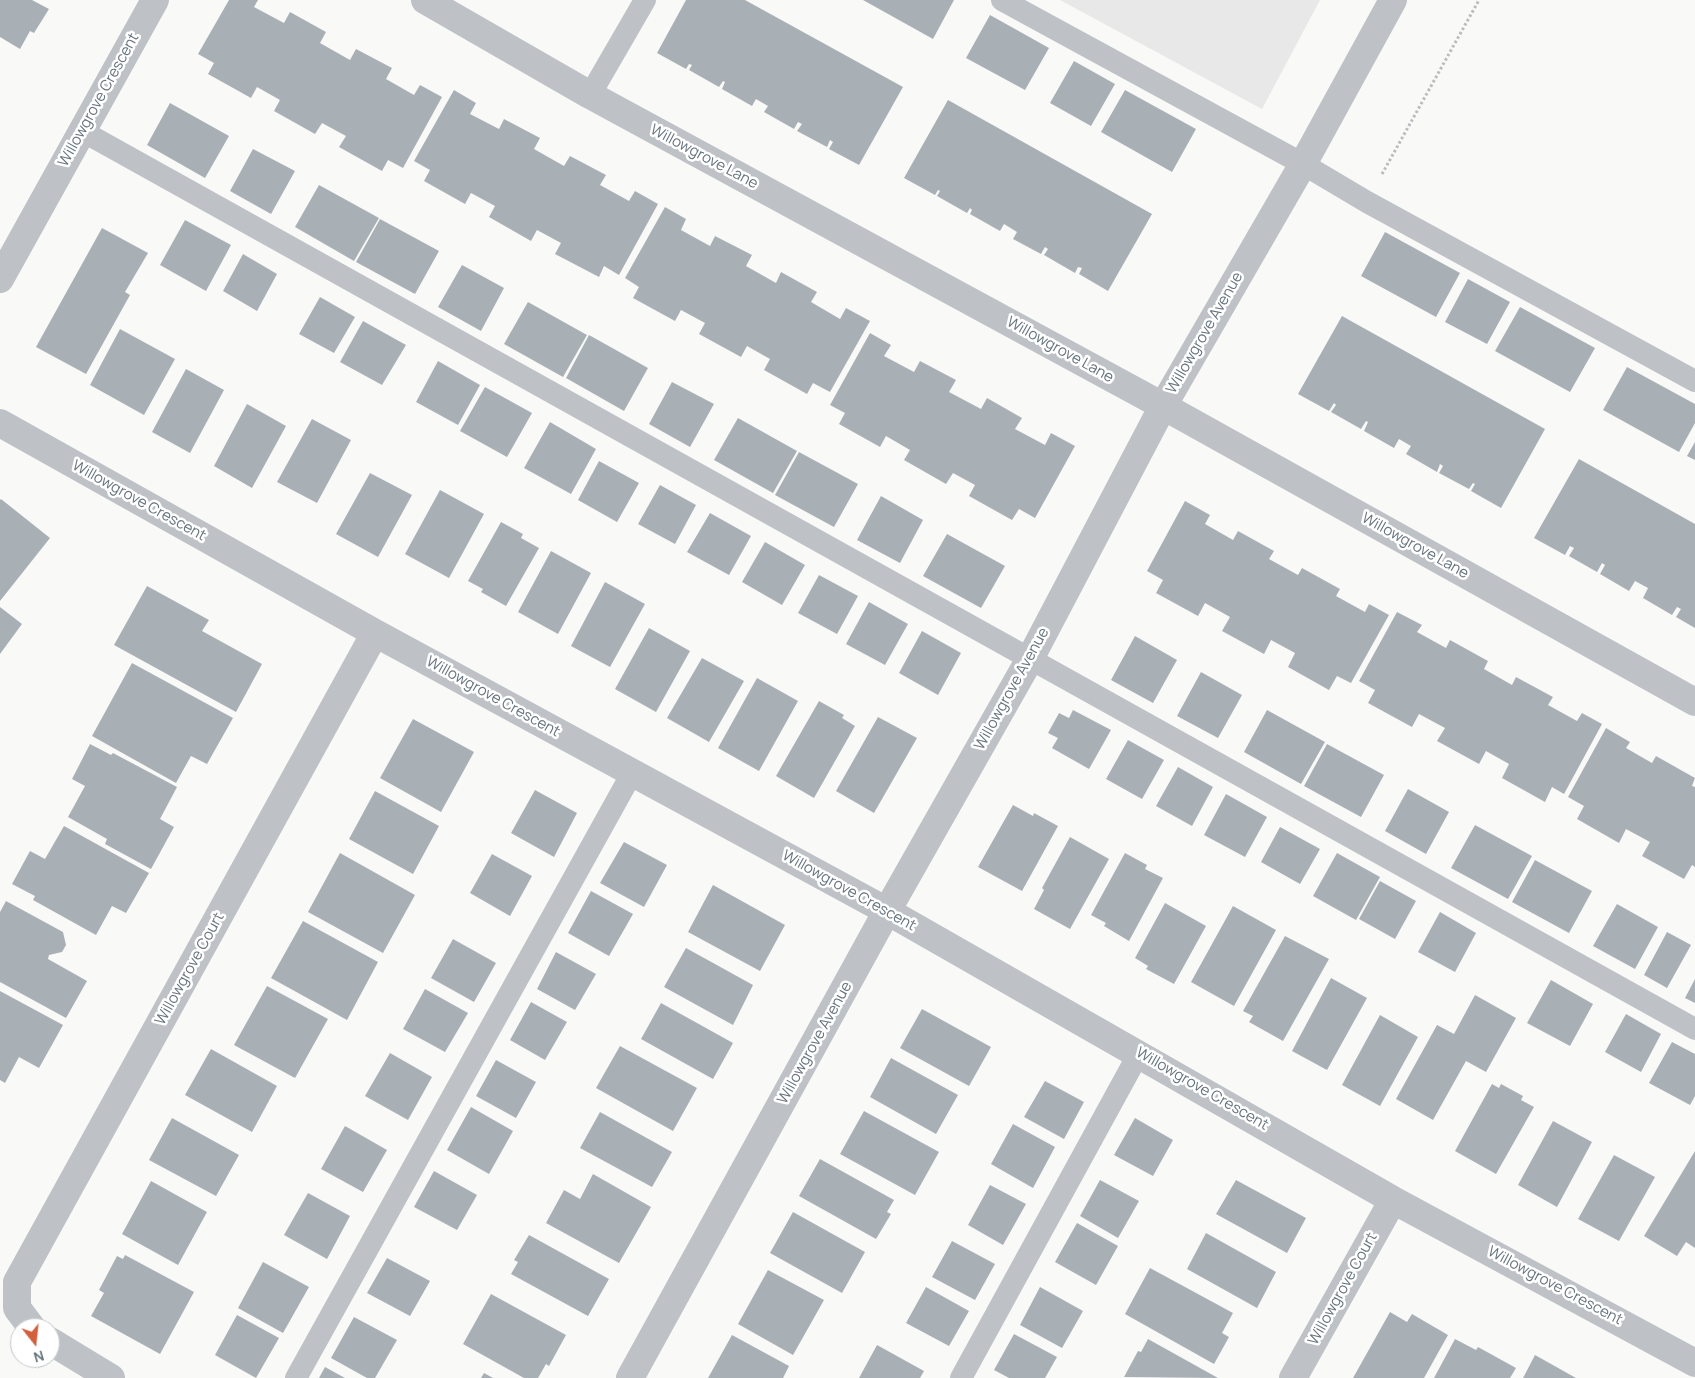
<!DOCTYPE html>
<html>
<head>
<meta charset="utf-8">
<style>
	body { margin:0 }
	#map { position:relative; width:1695px; height:1378px; overflow:hidden; background:#f9f9f7; font-family:Manrope,sans-serif }
	canvas { display:block }
	.north { position:absolute; left:10px; top:1318px; width:50px; height:50px; box-sizing:border-box; background:#fff; border:1px solid #c2c7cb; border-radius:50%; rotate:164deg; font-size:14px; font-weight:700; line-height:20px; text-align:center; color:#66747e }
	.north::after { content:''; display:block; margin:auto; width:18px; height:22px; background:#d2603d; clip-path:polygon(50% 0,100% 100%,50% 72%,0 100%) }
</style>
</head>
<body>
<div id="map">
<canvas width="1695" height="1378"></canvas>
<div class="north">N</div>
</div>
<script>
const c = document.querySelector('canvas').getContext('2d');
c.lineJoin = 'round';
function fillPath(path, color) { c.fillStyle = color; c.fill(path, 'evenodd'); }
const shape = rows => new Path2D(rows.map(r => 'M' + r).join(''));
function stroke(path, color, width, dash) { c.strokeStyle = color; c.lineWidth = width; c.lineCap = dash ? 'butt' : 'round'; c.setLineDash(dash || []); c.stroke(path); }
function label(font, color, halo, rows, align = 'center') {
  c.font = font + ' Manrope,sans-serif'; c.lineWidth = 5; c.setLineDash([]); c.textBaseline = 'middle'; c.strokeStyle = halo; c.fillStyle = color; for (const [text, x, y, turn = 0] of rows) {
    c.save(); c.translate(x, y); c.rotate((+turn || 0) * Math.PI / 180); c.textAlign = isNaN(turn) ? turn : align; if (halo) c.strokeText(text, 0, 0); c.fillText(text, 0, 0); c.restore();
  }
}
fillPath(shape([
	[1060,0,1320,0,1262,109]
]), '#e7e8e7');
fillPath(shape([
	[0,0,32,0,49,9,34,33,30,31,20,49,0,37],
	[229,0,258,0,254,7,284,23,290,12,326,32,320,43,350,60,356,49,392,68,386,79,414,95,420,85,442,97,403,168,388,160,382,171,339,147,346,136,322,123,315,134,274,111,280,100,257,87,251,98,208,74,214,63,198,54],
	[686,0,745,0,903,87,859,165,829,149,833,142,830,140,827,147,797,131,802,124,798,122,794,129,764,112,768,106,756,99,752,106,722,89,725,82,723,81,719,87,689,70,692,65,689,64,686,69,657,53],
	[863,0,954,0,933,39],
	[990,15,1049,48,1025,90,966,58],
	[1074,61,1115,84,1091,126,1050,103],
	[454,90,476,103,470,114,499,129,504,119,540,138,534,149,564,166,570,156,606,175,600,185,629,201,635,191,658,204,619,275,604,266,599,277,555,254,561,243,537,230,531,241,489,217,495,206,471,193,465,204,424,181,430,170,414,161],
	[1125,90,1196,129,1172,172,1101,132],
	[948,100,1152,214,1108,291,1079,274,1082,268,1078,267,1075,273,1044,255,1048,249,1045,247,1041,254,1013,239,1017,232,1004,224,1000,231,970,214,972,210,970,208,967,213,937,196,940,191,938,190,935,195,904,178],
	[170,103,229,136,205,178,147,145],
	[253,149,295,171,271,214,230,191],
	[319,185,379,218,354,261,295,227],
	[665,207,686,219,681,230,710,246,715,236,752,255,746,266,776,283,781,272,817,292,811,302,840,319,846,308,870,321,830,392,813,383,807,394,764,370,770,359,747,346,741,357,699,334,705,323,681,310,675,321,633,298,639,287,625,278],
	[380,219,439,251,415,294,356,262],
	[185,220,231,245,206,291,160,265],
	[102,228,148,253,125,292,130,295,86,374,36,347],
	[1385,232,1460,273,1436,317,1361,276],
	[243,254,277,274,257,311,223,291],
	[462,265,504,288,481,331,438,307],
	[1468,279,1510,302,1487,344,1445,322],
	[320,297,355,317,334,353,299,334],
	[528,302,587,335,563,377,504,344],
	[1520,307,1595,348,1570,392,1495,351],
	[1342,316,1545,429,1501,508,1471,491,1475,484,1473,483,1469,489,1439,473,1443,466,1440,464,1437,472,1406,454,1411,446,1399,439,1394,448,1364,431,1368,422,1366,421,1361,429,1331,412,1336,405,1334,403,1329,411,1298,394],
	[363,321,406,345,382,385,340,362],
	[120,329,175,359,144,415,90,385],
	[870,333,891,345,884,356,914,372,920,361,956,380,949,392,981,409,987,398,1022,418,1015,429,1045,445,1051,433,1075,446,1035,518,1019,509,1012,520,969,496,975,485,953,473,946,484,904,460,910,450,886,436,880,447,839,424,845,413,830,405],
	[589,335,648,368,624,411,566,378],
	[438,361,480,385,458,425,416,402],
	[1627,367,1695,404,1695,423,1679,452,1603,410],
	[186,369,224,390,190,453,152,432],
	[672,382,714,404,690,447,649,424],
	[485,387,532,413,507,457,460,431],
	[247,404,286,426,252,488,214,466],
	[738,418,797,451,773,493,714,460],
	[312,419,351,440,317,503,277,482],
	[550,422,596,449,571,494,524,468],
	[1695,442,1695,460,1687,456],
	[799,452,858,484,834,527,775,495],
	[1579,459,1695,524,1695,628,1676,617,1681,609,1677,607,1672,615,1643,598,1648,588,1635,581,1629,591,1600,574,1605,565,1602,563,1597,572,1569,556,1574,548,1570,546,1565,555,1534,538],
	[599,461,639,483,617,522,578,500],
	[370,473,412,495,378,557,336,534],
	[660,485,696,505,675,544,638,524],
	[440,490,484,514,449,578,405,554],
	[881,496,923,520,900,563,857,540],
	[1,499,50,538,0,601,0,500],
	[1185,501,1210,515,1205,524,1233,540,1238,531,1274,551,1269,559,1298,575,1302,568,1340,589,1336,596,1365,612,1369,604,1389,615,1351,683,1337,676,1329,690,1288,667,1295,653,1271,640,1264,654,1222,631,1230,617,1205,603,1198,616,1156,593,1163,580,1147,571],
	[710,513,751,536,729,575,687,552],
	[501,522,523,534,521,538,539,548,506,606,481,592,483,589,468,581],
	[947,534,1005,566,981,608,923,576],
	[765,542,805,565,782,605,742,582],
	[551,551,591,573,558,634,518,612],
	[819,575,858,596,837,634,798,613],
	[605,582,645,604,610,667,571,646],
	[147,586,209,620,202,631,262,664,236,712,114,645],
	[869,602,908,624,885,665,846,644],
	[0,607,22,624,0,654],
	[1397,612,1422,625,1417,632,1446,648,1450,640,1488,661,1484,669,1512,685,1516,677,1553,697,1548,705,1577,721,1582,713,1602,724,1564,794,1552,787,1545,802,1502,778,1509,764,1486,751,1479,764,1437,741,1445,728,1419,714,1412,727,1368,703,1375,690,1359,681],
	[649,628,690,651,656,712,615,689],
	[922,631,961,653,938,695,899,673],
	[1135,636,1177,660,1153,703,1111,680],
	[702,658,744,681,709,742,667,718],
	[132,663,233,718,207,764,191,756,176,783,92,736],
	[1201,672,1242,695,1218,738,1177,716],
	[757,678,798,701,759,771,718,748],
	[819,701,844,715,842,718,855,726,814,798,776,776],
	[1073,710,1111,730,1089,769,1052,748,1058,738,1048,733,1059,713,1069,718],
	[1267,710,1325,742,1301,784,1244,752],
	[878,717,917,738,874,813,836,791],
	[413,719,474,752,441,812,380,778],
	[1606,728,1630,742,1626,748,1652,763,1656,756,1695,778,1692,786,1695,787,1695,867,1692,865,1684,879,1642,856,1650,842,1626,829,1619,843,1577,819,1584,806,1568,797],
	[1128,740,1164,760,1142,799,1106,779],
	[90,744,111,755,113,753,177,787,160,819,174,827,151,869,105,844,107,839,68,817,85,786,72,779],
	[1327,744,1384,775,1361,817,1304,786],
	[1178,767,1213,787,1192,826,1156,806],
	[1408,789,1449,812,1426,854,1385,831],
	[535,790,577,813,554,857,511,833],
	[375,791,439,826,413,874,349,839],
	[1226,794,1267,817,1245,857,1204,835],
	[1013,805,1033,816,1034,813,1058,826,1022,891,978,867],
	[1475,825,1532,856,1508,899,1451,868],
	[64,826,149,873,126,913,112,906,96,935,33,900,35,896,12,884,30,851,45,859],
	[1280,827,1320,849,1300,884,1261,862],
	[1070,837,1109,859,1070,929,1034,909,1044,890,1042,888],
	[624,842,667,865,644,907,600,883],
	[340,853,415,895,383,953,308,912],
	[1125,853,1147,865,1145,869,1163,878,1129,941,1104,926,1106,923,1091,915],
	[1337,853,1380,877,1356,920,1313,896],
	[492,854,532,876,510,916,470,893],
	[1535,860,1592,891,1569,933,1512,902],
	[1380,881,1416,901,1395,939,1359,919],
	[713,885,785,925,760,971,688,932],
	[591,891,633,914,609,956,568,933],
	[6,901,63,932,66,945,62,952,49,955,48,959,87,981,66,1018,0,982,0,912],
	[1165,903,1206,926,1174,984,1146,969,1148,966,1135,958],
	[1617,904,1658,927,1635,969,1593,946],
	[1233,906,1276,930,1234,1006,1191,982],
	[1440,912,1476,933,1455,972,1418,952],
	[303,921,378,962,347,1020,271,978],
	[1667,932,1691,945,1667,988,1644,975],
	[1285,936,1329,959,1283,1041,1249,1022,1253,1016,1243,1011],
	[453,939,496,963,474,1002,431,978],
	[686,948,753,985,733,1025,664,987],
	[556,952,596,974,575,1010,537,989],
	[1331,978,1367,998,1327,1070,1292,1051],
	[1695,979,1695,1003,1685,998],
	[1551,980,1593,1004,1570,1046,1527,1023],
	[267,986,328,1019,295,1078,234,1045],
	[425,989,468,1013,445,1052,403,1029],
	[0,991,63,1025,39,1068,19,1057,5,1083,0,1080],
	[1475,995,1516,1018,1486,1072,1466,1061,1433,1120,1396,1099,1437,1025,1454,1034],
	[531,1002,567,1022,545,1060,510,1040],
	[661,1003,733,1043,713,1079,641,1039],
	[922,1009,991,1047,969,1086,900,1048],
	[1626,1014,1661,1034,1641,1072,1605,1052],
	[1380,1015,1418,1037,1380,1106,1342,1085],
	[1672,1042,1695,1054,1695,1096,1690,1105,1649,1083],
	[620,1046,697,1088,673,1131,596,1088],
	[211,1049,277,1086,252,1132,185,1095],
	[390,1053,432,1077,408,1120,365,1096],
	[891,1058,958,1095,936,1134,870,1097],
	[496,1060,536,1082,516,1118,476,1096],
	[1045,1081,1084,1102,1064,1139,1024,1117],
	[1492,1084,1499,1088,1501,1084,1523,1096,1521,1100,1534,1107,1496,1174,1455,1151],
	[471,1107,513,1131,489,1174,447,1150],
	[864,1111,939,1152,915,1195,840,1154],
	[600,1112,672,1152,652,1187,580,1148],
	[172,1118,239,1155,216,1196,149,1160],
	[1135,1118,1173,1140,1153,1176,1114,1155],
	[1553,1121,1592,1142,1557,1207,1518,1185],
	[1013,1124,1055,1147,1033,1188,991,1164],
	[345,1126,387,1150,363,1192,321,1169],
	[1695,1151,1695,1248,1686,1242,1677,1256,1644,1236],
	[1614,1155,1655,1177,1619,1241,1578,1219],
	[820,1159,894,1200,887,1212,891,1214,876,1239,799,1196],
	[434,1171,477,1195,457,1230,414,1207],
	[593,1174,651,1207,619,1263,546,1223,564,1190,580,1199],
	[1100,1180,1139,1201,1118,1238,1080,1216],
	[1236,1180,1306,1218,1287,1253,1216,1214],
	[151,1181,207,1212,178,1265,122,1234],
	[990,1185,1026,1204,1003,1245,968,1225],
	[308,1193,350,1216,327,1259,284,1235],
	[793,1212,865,1252,842,1293,770,1253],
	[1077,1223,1118,1246,1096,1285,1055,1262],
	[1206,1233,1276,1272,1257,1308,1187,1269],
	[529,1235,609,1279,588,1316,511,1274,518,1262,514,1260],
	[952,1241,995,1264,975,1300,932,1277],
	[125,1255,194,1292,160,1354,91,1316,104,1293,99,1290,117,1256,123,1259],
	[387,1258,430,1281,410,1316,367,1293],
	[263,1262,309,1287,283,1333,238,1308],
	[1150,1268,1233,1313,1222,1333,1229,1337,1214,1364,1125,1314],
	[768,1270,824,1300,793,1355,738,1324],
	[926,1287,969,1311,949,1346,906,1323],
	[1040,1287,1083,1311,1062,1348,1020,1325],
	[491,1294,566,1335,549,1366,546,1364,538,1378,524,1378,463,1344],
	[1390,1312,1407,1322,1412,1314,1448,1335,1424,1378,1353,1378],
	[237,1315,279,1338,256,1378,215,1355],
	[354,1317,397,1340,375,1378,367,1378,331,1358],
	[1014,1334,1057,1357,1045,1378,1009,1378,994,1370],
	[732,1335,789,1366,783,1378,708,1378],
	[1148,1339,1218,1378,1124,1377,1138,1351,1141,1352],
	[1455,1339,1476,1350,1478,1347,1516,1368,1510,1378,1434,1378],
	[877,1345,924,1371,920,1378,859,1378],
	[1535,1355,1576,1378,1523,1378],
	[325,1367,345,1378,319,1378],
	[484,1373,493,1378,481,1378]
]), '#a9b0b5');
stroke(shape([
	[1382,174,1479,0]
]), '#b9bcbe', 3, [2.5, 2.5]);
stroke(shape([
	[1002,0,1303,164,1367,202,1695,381],
	[590,95,645,0],
	[82,131,1695,1029],
	[296,1378,632,773],
	[961,1378,1139,1053]
]), '#bec2c6', 22);
stroke(shape([
	[425,0,590,95,1163,406,1695,702],
	[0,279,155,0],
	[0,423,375,633,887,911,1393,1200,1695,1363],
	[32,1328,17,1308,17,1282,375,633],
	[50,1341,111,1378],
	[630,1378,887,911,1031,657,1163,406,1303,164,1393,0],
	[1293,1378,1393,1200]
]), '#bec2c6', 28);
label('15px', '#66747e', '#fff', [
	["Willowgrove Crescent",99,100,-61],
	["Willowgrove Lane",704,157,28],
	["Willowgrove Avenue",1205,333,-60],
	["Willowgrove Lane",1060,350,29],
	["Willowgrove Crescent",139,501,29],
	["Willowgrove Lane",1415,546,29],
	["Willowgrove Avenue",1012,689,-61],
	["Willowgrove Crescent",493,697,29],
	["Willowgrove Crescent",849,891,29],
	["Willowgrove Court",190,969,-61],
	["Willowgrove Avenue",815,1043,-61],
	["Willowgrove Crescent",1202,1089,30],
	["Willowgrove Crescent",1555,1286,28],
	["Willowgrove Court",1343,1289,-61]
]);
</script>
</body>
</html>
